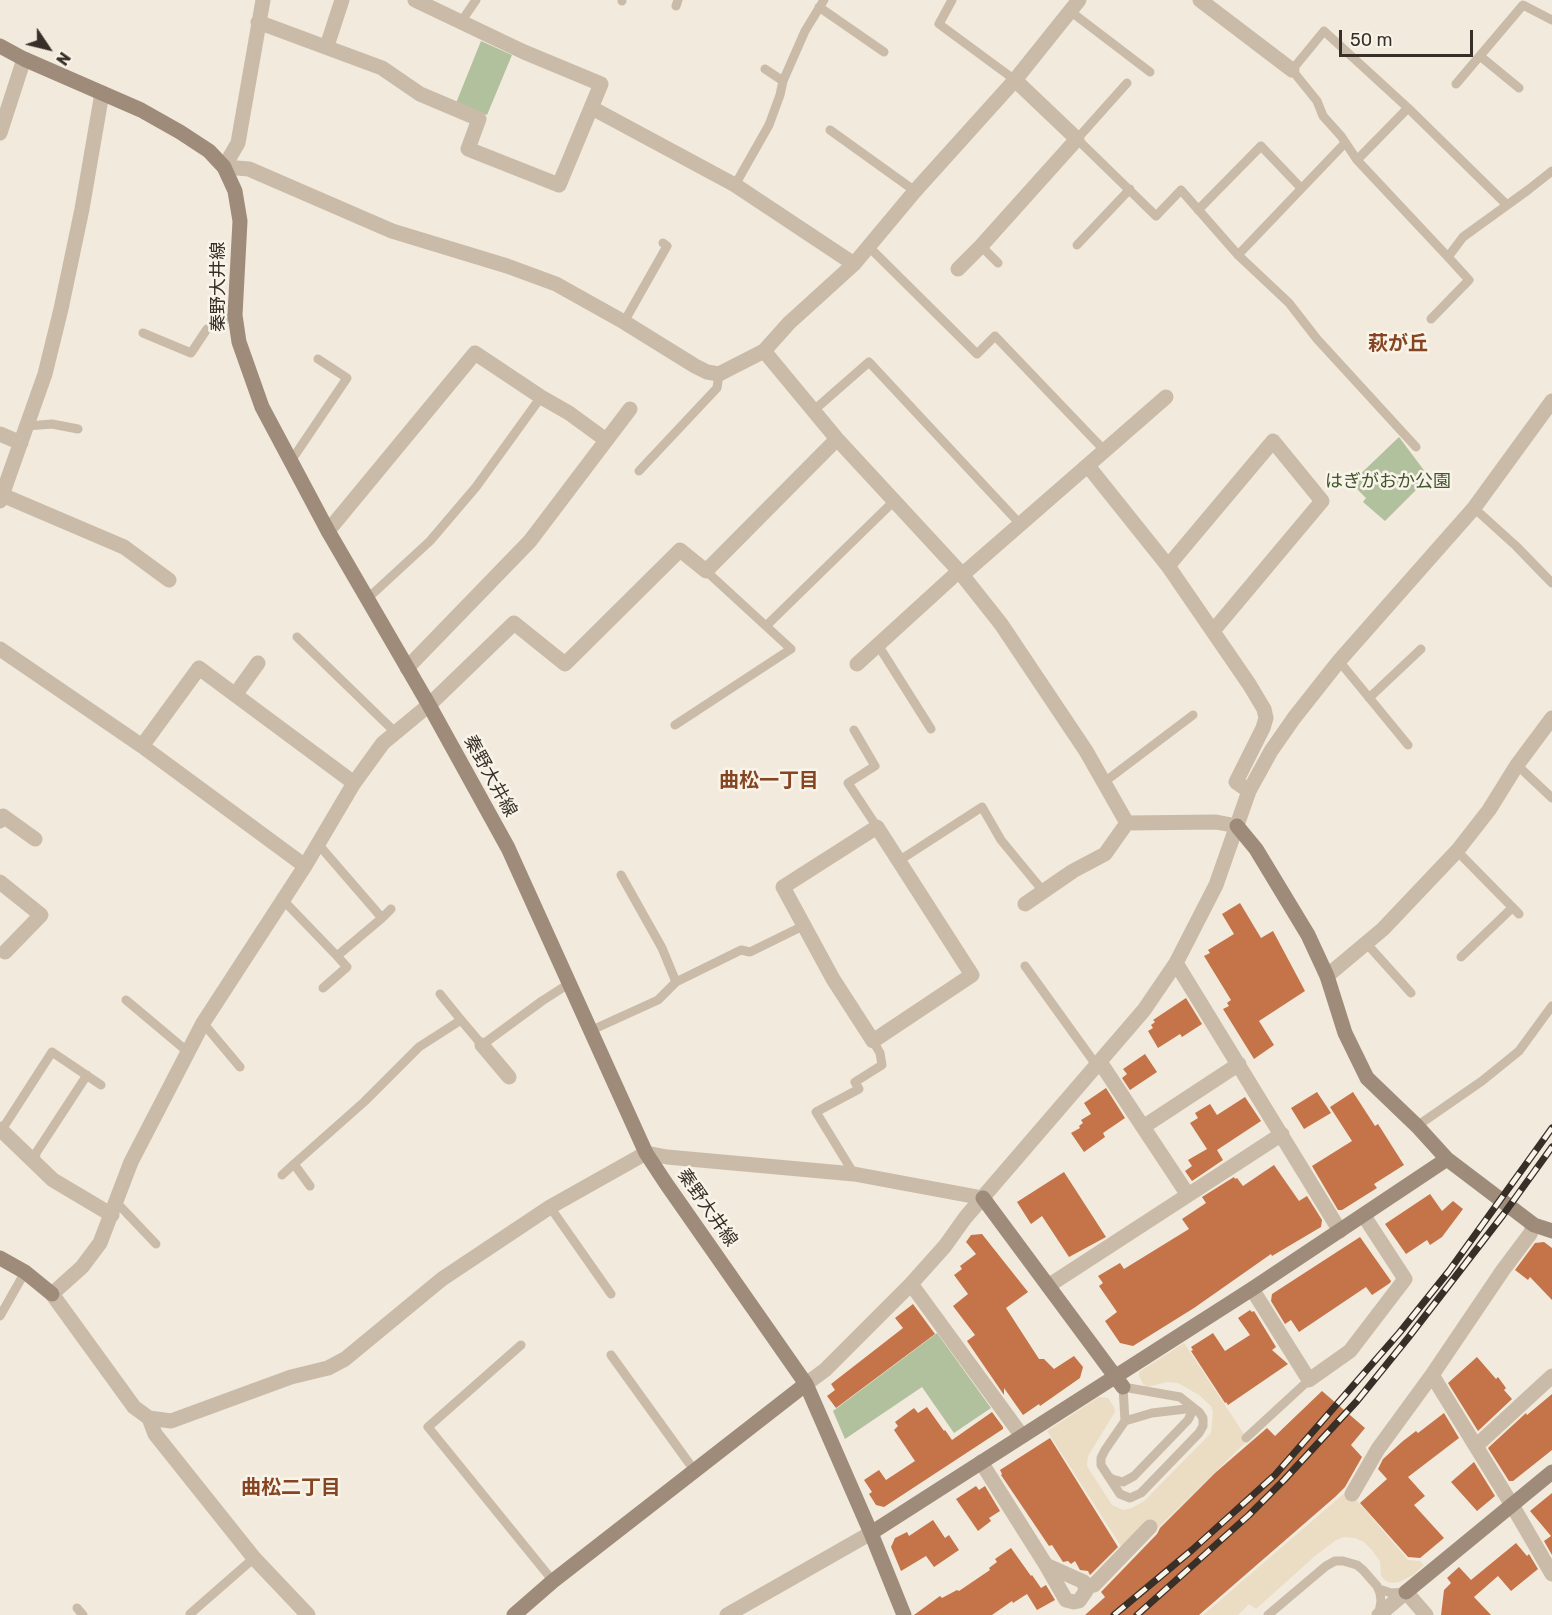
<!DOCTYPE html>
<html>
<head>
<meta charset="utf-8">
<style>
	body { margin:0 }
	#map { position:relative; width:1552px; height:1615px; overflow:hidden; background:#f2eadc; font-family:Rubik,sans-serif }
	canvas { display:block }
	.north { position:absolute; left:18px; top:18px; width:60px; height:60px; -webkit-text-stroke:4px #f9f4e9; paint-order:stroke; rotate:125deg; font-size:16px; font-weight:700; line-height:24px; text-align:center; color:#372f28 }
	.north::after { content:''; display:block; margin:auto; width:21px; height:27px; background:#372f28; clip-path:polygon(50% 0,100% 100%,50% 72%,0 100%) }
	.scale { position:absolute; left:1339px; top:30px; width:134px; height:27px; box-sizing:border-box; border:3px solid #372f28; border-top:0; padding-left:8px; font-size:18px; line-height:21px; white-space:nowrap; color:#372f28; -webkit-text-stroke:4px #f9f4e9; paint-order:stroke }
</style>
</head>
<body>
<div id="map">
<canvas width="1552" height="1615"></canvas>
<div class="north">N</div>
<div class="scale">50 m</div>
</div>
<script>
const c = document.querySelector('canvas').getContext('2d');
c.lineJoin = 'round';
function fillPath(path, color) { c.fillStyle = color; c.fill(path, 'evenodd'); }
const shape = rows => new Path2D(rows.map(r => 'M' + r).join(''));
function stroke(path, color, width, dash) { c.strokeStyle = color; c.lineWidth = width; c.lineCap = dash ? 'butt' : 'round'; c.setLineDash(dash || []); c.stroke(path); }
function label(font, color, halo, rows, align = 'center') {
  c.font = font + ' Rubik,"Noto Sans JP",sans-serif'; c.lineWidth = 5; c.setLineDash([]); c.textBaseline = 'middle'; c.strokeStyle = halo; c.fillStyle = color; for (const [text, x, y, turn = 0] of rows) {
    c.save(); c.translate(x, y); c.rotate((+turn || 0) * Math.PI / 180); c.textAlign = isNaN(turn) ? turn : align; if (halo) c.strokeText(text, 0, 0); c.fillText(text, 0, 0); c.restore();
  }
}
fillPath(shape([
	[481,41,512,55,487,115,456,103],
	[1399,437,1429,477,1385,521,1363,502,1366,498,1351,483],
	[937,1333,991,1408,954,1433,922,1387,845,1439,833,1411]
]), '#b1c19d');
fillPath(shape([
	[1184,1343,1248,1440,1128,1557,1047,1431,1099,1397,1108,1398,1114,1407,1115,1412,1088,1456,1087,1466,1112,1505,1123,1510,1132,1508,1144,1501,1211,1433,1213,1412,1211,1406,1199,1395,1178,1383,1167,1382,1147,1387,1143,1384,1139,1376,1139,1372],
	[1348,1490,1408,1560,1420,1561,1424,1565,1413,1575,1399,1582,1392,1583,1386,1581,1381,1576,1380,1561,1371,1549,1364,1542,1355,1538,1344,1537,1336,1540,1315,1556,1256,1609,1249,1604,1238,1615,1203,1615]
]), '#eaddc4');
fillPath(shape([
	[1240,903,1261,938,1273,931,1305,991,1259,1021,1274,1045,1254,1059,1223,1009,1229,1006,1227,1003,1231,1000,1204,956,1210,953,1208,950,1234,934,1222,914],
	[1186,998,1202,1024,1182,1037,1180,1034,1158,1048,1148,1031,1153,1028,1151,1025,1155,1022,1153,1020],
	[1145,1054,1157,1072,1130,1090,1122,1078,1127,1074,1123,1069],
	[1106,1088,1125,1118,1103,1133,1105,1137,1084,1152,1071,1133,1080,1128,1079,1126,1083,1123,1081,1120,1091,1114,1084,1103],
	[1317,1092,1331,1113,1304,1129,1291,1108],
	[1353,1092,1375,1126,1378,1124,1404,1165,1374,1184,1377,1188,1342,1210,1338,1210,1312,1166,1352,1141,1330,1107],
	[1245,1097,1261,1121,1217,1150,1223,1160,1192,1181,1185,1171,1192,1166,1188,1160,1207,1149,1190,1123,1198,1118,1195,1113,1210,1104,1217,1115],
	[1274,1165,1299,1201,1307,1196,1322,1220,1321,1227,1272,1256,1271,1254,1194,1308,1133,1346,1120,1343,1105,1321,1117,1312,1099,1286,1103,1283,1098,1276,1120,1263,1124,1269,1189,1229,1182,1219,1206,1203,1202,1197,1234,1177,1235,1179,1237,1178,1243,1186],
	[1064,1172,1106,1237,1069,1257,1042,1216,1031,1224,1017,1202],
	[1430,1194,1442,1211,1453,1201,1463,1209,1442,1237,1430,1245,1427,1240,1406,1254,1385,1224],
	[982,1234,1028,1292,1006,1308,1039,1359,1044,1359,1054,1369,1074,1356,1083,1367,1080,1378,1040,1406,1039,1404,1023,1415,1004,1388,1004,1395,967,1341,975,1335,953,1306,968,1294,954,1275,962,1269,960,1266,976,1254,966,1242,971,1235],
	[1360,1237,1391,1281,1390,1283,1372,1295,1366,1287,1299,1332,1291,1320,1285,1324,1271,1301,1272,1294],
	[1544,1242,1552,1248,1552,1300,1530,1277,1528,1280,1515,1270,1535,1243],
	[913,1304,935,1334,836,1408,827,1396,835,1390,831,1384,903,1328,895,1318],
	[1250,1310,1252,1312,1254,1311,1276,1347,1272,1350,1288,1364,1228,1405,1226,1402,1225,1403,1191,1351,1193,1350,1191,1347,1213,1333,1225,1351,1250,1335,1238,1318],
	[1477,1357,1496,1379,1498,1377,1506,1388,1504,1390,1512,1399,1478,1431,1448,1383],
	[1322,1391,1365,1428,1351,1445,1362,1457,1345,1487,1335,1497,1199,1615,1085,1615,1105,1597,1101,1592,1157,1534,1160,1528,1215,1473,1267,1428,1275,1436],
	[1552,1394,1552,1450,1513,1481,1509,1481,1488,1448,1526,1413,1527,1415],
	[927,1407,944,1431,945,1430,952,1440,992,1412,1003,1427,1003,1429,884,1507,876,1505,869,1494,872,1492,864,1480,879,1470,886,1480,915,1461,894,1430,898,1426,895,1422,914,1408,918,1413],
	[1444,1413,1459,1438,1408,1477,1425,1496,1414,1505,1444,1538,1420,1558,1408,1557,1360,1503,1387,1479,1378,1469,1383,1459,1403,1441,1416,1431,1418,1433],
	[1050,1438,1118,1547,1090,1575,1088,1571,1080,1570,1075,1561,1071,1564,1068,1561,1063,1562,1052,1545,1049,1546,1001,1475,1002,1474,1000,1470],
	[1474,1462,1495,1496,1477,1511,1451,1482],
	[976,1486,979,1490,985,1486,1000,1511,989,1518,991,1521,978,1531,956,1499],
	[1552,1493,1552,1555,1544,1541,1551,1536,1530,1511],
	[933,1520,945,1538,949,1535,959,1550,934,1567,926,1556,901,1571,891,1547,895,1538,907,1532,909,1536],
	[1516,1543,1527,1556,1529,1554,1538,1569,1511,1591,1498,1576,1474,1597,1491,1615,1441,1615,1444,1590,1451,1583,1447,1578,1459,1567,1471,1580],
	[1011,1548,1031,1576,1032,1575,1041,1588,1046,1585,1055,1600,1037,1610,1027,1594,1013,1603,1012,1601,992,1615,914,1615,940,1596,942,1598,957,1590,959,1591,990,1570,989,1568,997,1562,995,1559]
]), '#c47448');
stroke(shape([
	[952,0,939,24,1015,80],
	[622,1,622,0],
	[676,6,678,0],
	[819,7,884,52],
	[1070,11,1150,72],
	[461,22,476,0],
	[1480,56,1519,88],
	[765,69,783,81],
	[1127,83,1077,139,1156,216,1181,190,1238,255,1289,303,1317,339,1416,447],
	[1456,84,1523,5,1552,20],
	[830,130,915,191],
	[1357,160,1408,108],
	[735,185,769,125,780,95,783,81,805,31,824,0],
	[1507,205,1408,108,1324,31,1292,70,1317,101,1323,116,1341,136,1357,160,1448,257,1463,237,1528,190,1552,171],
	[1198,210,1261,146,1301,188],
	[1077,245,1130,189],
	[981,246,998,263],
	[869,247,977,354,995,336,1105,451],
	[1238,255,1345,143],
	[1431,319,1469,280,1448,257],
	[624,322,667,246,663,243],
	[143,333,191,353,207,329,235,315],
	[813,411,869,362,1021,525],
	[27,426,52,424,78,429],
	[291,461,347,378,318,359],
	[639,471,717,388,719,374],
	[1474,508,1516,546,1552,583],
	[367,599,430,541,476,487,541,397],
	[766,626,894,501],
	[297,637,395,732],
	[878,645,931,729],
	[1339,661,1408,745],
	[1369,698,1421,649],
	[675,725,791,649,706,571],
	[854,730,875,766,848,783,877,827],
	[1517,765,1552,798],
	[1103,783,1193,715],
	[1457,851,1519,914],
	[900,860,982,807,1001,840,1043,891],
	[621,875,662,948,676,982],
	[283,900,337,956,382,918,318,844],
	[382,918,391,909],
	[1367,944,1411,993],
	[1461,957,1512,908],
	[1025,966,1097,1066],
	[323,988,347,967,337,956],
	[440,994,461,1020],
	[126,1000,188,1052],
	[203,1023,240,1067],
	[592,1030,658,1000,676,982,741,950,750,952,803,926],
	[1417,1126,1482,1081,1519,1051,1552,1006],
	[1,1131,52,1052,101,1085],
	[35,1163,36,1153,87,1075],
	[854,1174,816,1112,859,1089,855,1082,882,1065,880,1053,873,1041],
	[282,1175,294,1164],
	[310,1186,294,1164,364,1102,419,1047,461,1020,482,1045,542,1001,570,983],
	[117,1203,156,1244],
	[550,1207,611,1294],
	[0,1316,25,1272],
	[521,1345,428,1427,553,1581],
	[611,1355,694,1470],
	[1123,1387,1180,1397,1199,1412,1203,1418,1203,1426,1199,1433,1141,1493,1130,1498,1120,1494,1101,1465,1101,1458,1105,1450,1125,1421,1123,1387],
	[1125,1421,1152,1413,1194,1408],
	[1246,1438,1309,1380],
	[1108,1476,1112,1479,1123,1482,1134,1476,1188,1420,1194,1408],
	[1379,1589,1391,1593,1406,1592],
	[77,1608,83,1615],
	[190,1614,254,1558],
	[1268,1615,1326,1566,1335,1561,1343,1561,1357,1565,1363,1570,1377,1586,1380,1593,1381,1601,1379,1613]
]), '#cabba8', 9);
stroke(shape([
	[263,0,238,143,224,167,249,169,392,231,507,266,556,284,624,322,695,366,707,372,719,374,764,351,789,323,854,264,915,191,1015,80,1079,0],
	[1200,0,1292,70],
	[258,22,382,68,420,94,479,119,468,149,559,185,601,84,524,52,415,0],
	[327,46,342,0],
	[592,108,735,185,854,264],
	[0,133,24,59],
	[958,269,981,246,1077,139,1015,80],
	[764,351,837,439,959,571,1001,624,1086,751,1127,823],
	[0,434,21,443],
	[1088,466,1168,566,1249,684,1264,709,1266,718,1263,728,1236,782,1249,791],
	[2,495,124,547,169,580],
	[0,501,45,374,61,309,82,209,102,93],
	[328,531,475,353,541,397,569,413,606,440],
	[1168,566,1273,441,1322,501,1213,631],
	[962,575,1166,397],
	[0,649,142,746,305,866],
	[857,664,959,571],
	[407,668,530,541,630,409],
	[235,695,258,663],
	[142,746,199,668,354,783],
	[0,821,3,816,35,839],
	[1127,823,1216,822,1237,826],
	[877,827,972,975,873,1041,833,979,783,887,877,827],
	[0,882,41,915,5,952],
	[1025,904,1073,871,1105,854,1127,823],
	[1176,963,1340,1231],
	[1327,976,1383,929,1457,851,1489,810,1517,765,1552,718],
	[482,1045,509,1077],
	[1100,1062,1188,1195],
	[1143,1127,1239,1064],
	[0,1129,53,1180,112,1215],
	[911,1284,1022,1436],
	[1048,1286,1282,1134],
	[1252,1289,1309,1380,1350,1351,1405,1279,1364,1216],
	[1432,1375,1512,1505,1552,1574],
	[806,1384,825,1370,911,1284,945,1246,965,1218,1144,1010,1176,963,1216,885,1249,791,1271,751,1294,718,1339,661,1474,508,1552,401],
	[149,1418,171,1421,291,1377,328,1368,345,1359,442,1279,550,1207,646,1153,667,1157,854,1174,983,1198],
	[1476,1446,1552,1376],
	[981,1462,1046,1565,1084,1582,1086,1591,1079,1601,1074,1602,1066,1600,1046,1565],
	[1352,1494,1378,1449,1432,1375,1503,1270,1530,1234,1534,1225],
	[1086,1587,1094,1585,1150,1527],
	[308,1615,254,1558,155,1434,149,1418,134,1407,52,1294,82,1267,100,1243,131,1162,203,1023,305,866,354,783,383,743,429,705,514,623,565,664,680,550,706,571,837,439],
	[727,1615,871,1533],
	[1379,1615,1406,1592,1426,1615]
]), '#cabba8', 15);
stroke(shape([
	[0,46,24,59,141,110,180,132,209,151,224,167,235,191,240,221,235,315,239,342,262,407,328,531,429,705,508,848,646,1153,665,1182,806,1384,871,1533,904,1615],
	[1237,826,1256,849,1308,935,1327,976,1345,1033,1367,1078,1417,1126,1447,1159,1534,1225,1552,1231],
	[983,1198,1123,1387],
	[0,1258,25,1272,52,1294],
	[871,1533,1252,1289,1447,1159],
	[1406,1592,1552,1472],
	[514,1615,553,1581,806,1384]
]), '#9e8b7a', 15);
const rail = shape([
	[1114,1615,1192,1550,1275,1475,1400,1332,1449,1271,1552,1128],
	[1137,1615,1249,1515,1284,1480,1357,1401,1408,1338,1503,1215,1552,1147]
]);
stroke(rail, '#372f28', 7);
stroke(rail, '#f9f4e9', 4.5, [14]);
label('18px', '#372f28', '#f9f4e9', [
	["秦野大井線",219,287,-90],
	["秦野大井線",490,776,61],
	["秦野大井線",707,1208,55]
]);
label('18px', '#42552c', '#f9f4e9', [
	["はぎがおか公園",1388,482]
]);
label('bold 20px', '#854522', '#f9f4e9', [
	["萩が丘",1398,344],
	["曲松一丁目",769,781],
	["曲松二丁目",291,1488]
]);
</script>
</body>
</html>
